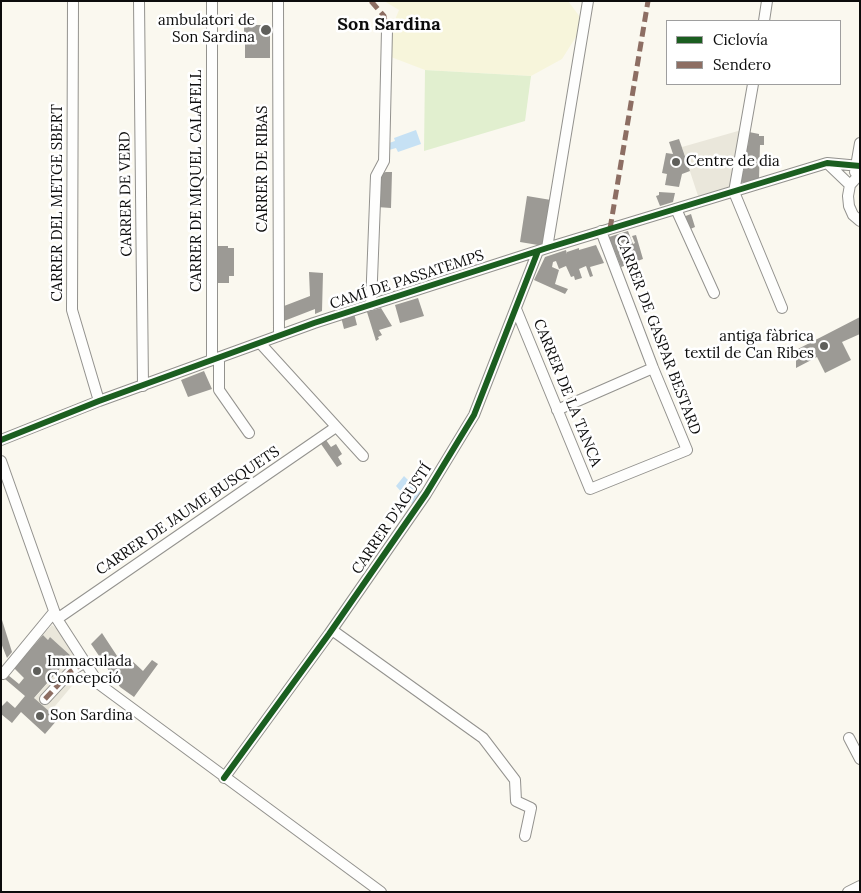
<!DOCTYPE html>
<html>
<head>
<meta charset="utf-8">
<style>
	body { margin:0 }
	#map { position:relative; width:861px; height:893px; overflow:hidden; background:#faf8ef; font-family:Lora,serif }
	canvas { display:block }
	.frame { position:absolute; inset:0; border:2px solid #0c0c0c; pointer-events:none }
	.legend { position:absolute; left:666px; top:20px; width:175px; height:65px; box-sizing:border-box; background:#fff; border:1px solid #9e9e9e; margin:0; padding:6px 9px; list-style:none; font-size:15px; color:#0c0c0c }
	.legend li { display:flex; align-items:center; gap:10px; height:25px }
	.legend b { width:25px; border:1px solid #9e9e9e }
</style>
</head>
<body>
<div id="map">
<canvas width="861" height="893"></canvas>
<div class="frame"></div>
<ul class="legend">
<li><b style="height:6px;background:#1b5e20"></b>Ciclovía</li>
<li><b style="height:6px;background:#8d6e63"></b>Sendero</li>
</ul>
</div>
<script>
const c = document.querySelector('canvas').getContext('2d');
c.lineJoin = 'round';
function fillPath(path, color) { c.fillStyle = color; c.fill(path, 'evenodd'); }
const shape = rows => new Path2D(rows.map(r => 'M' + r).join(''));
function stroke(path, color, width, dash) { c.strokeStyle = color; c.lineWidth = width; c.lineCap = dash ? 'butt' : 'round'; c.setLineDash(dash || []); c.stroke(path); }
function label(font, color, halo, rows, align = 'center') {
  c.font = font + ' Lora,serif'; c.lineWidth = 5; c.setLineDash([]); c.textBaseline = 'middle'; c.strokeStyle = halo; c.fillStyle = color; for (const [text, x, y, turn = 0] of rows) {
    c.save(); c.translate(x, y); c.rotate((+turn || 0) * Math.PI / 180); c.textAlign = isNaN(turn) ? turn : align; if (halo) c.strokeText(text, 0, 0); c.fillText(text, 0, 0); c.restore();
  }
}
fillPath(shape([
	[384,1,568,1,580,17,579,32,562,59,531,76,425,70,391,57,392,27,399,10]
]), '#f7f5db');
fillPath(shape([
	[425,70,531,76,525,121,424,151]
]), '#e1efcf');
fillPath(shape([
	[745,129,734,192,700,202,682,147],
	[52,625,57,629,75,652,77,680,50,712,34,699,71,656,50,637,48,640,43,635]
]), '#eae7db');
fillPath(shape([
	[416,130,421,144,398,152,396,148,389,150,389,143,395,141,394,138],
	[404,476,421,493,412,504,396,486]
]), '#c6e1f4');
fillPath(shape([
	[244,25,270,25,270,58,245,58,245,42,250,42,250,37,244,37],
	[749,132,759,134,759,136,764,136,764,145,760,145,759,179,745,183,745,182,738,183,740,171,744,171,744,152,748,146],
	[679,139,690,171,682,174,679,187,665,185,667,174,662,173,666,153,673,154,669,142],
	[386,172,392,172,391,208,377,207,379,181,382,173],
	[659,192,675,193,673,202,660,206,656,196,659,195],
	[527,196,551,200,544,246,520,242],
	[691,214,695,227,688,230,683,217],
	[628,231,633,244,635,243,632,236,636,235,643,259,621,267,609,237],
	[596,245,604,263,590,267,593,276,590,277,586,266,579,269,582,278,575,280,574,276,571,277,566,266,559,269,556,261,553,262,552,267,559,270,555,284,568,289,565,294,534,280,545,257,566,250,567,254,567,252,579,248,579,250],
	[214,246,228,246,228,248,234,248,234,276,229,276,229,283,215,283],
	[309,272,323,273,322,311,315,314,315,309,284,321,284,306,310,296],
	[418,298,424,316,400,323,395,305],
	[381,308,392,326,379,330,382,335,378,337,379,339,376,341,367,312],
	[354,313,357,325,344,329,341,317],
	[860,317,860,334,842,342,851,360,825,373,817,357,796,368,796,350],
	[204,371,212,389,188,397,181,380],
	[326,440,331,447,336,444,342,454,338,457,342,464,337,467,321,444],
	[2,620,12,652,7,658,1,643],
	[102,633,121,662,129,658,143,671,152,660,158,664,134,697,120,687,91,644],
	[43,635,48,640,50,637,71,656,34,698,58,719,45,734,21,712,12,723,1,714,1,707,7,701,15,708,25,696,5,679,8,675,19,684,24,678,14,668]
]), '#9c9a95');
const street = shape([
	[73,1,72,310,99,401],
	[139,1,143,386],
	[212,1,212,360],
	[278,1,279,336],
	[764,21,767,1],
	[753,84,734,192,782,308],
	[827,163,850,185],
	[855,172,860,143],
	[860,174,850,185,848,196,849,206,853,215,860,221],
	[676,209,714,293],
	[547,248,588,1],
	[371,305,376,176,384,161,387,30],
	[516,309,590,489,687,450,653,368,601,231],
	[260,343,363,456],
	[219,358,219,390,249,433],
	[557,410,653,368],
	[1,440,99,401,314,323,547,248,827,163,860,166],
	[1,461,57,619,99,684,381,892],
	[57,619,336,427],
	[332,630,483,738,515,780,516,801,531,808,525,836],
	[3,674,54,612],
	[45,699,71,671,85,662],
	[849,738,860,759],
	[224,778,329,634,426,494,474,415,538,251],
	[848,892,860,886]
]);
stroke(street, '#93928e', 12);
stroke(street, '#fefefd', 10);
stroke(shape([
	[371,1,384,16,387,30],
	[610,229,648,1],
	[45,699,71,671,85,662]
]), '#8d6e63', 5, [10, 5]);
stroke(shape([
	[1,440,99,401,314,323,547,248,827,163,860,166],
	[224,778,329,634,426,494,474,415,538,251]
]), '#1b5e20', 6);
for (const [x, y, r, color] of [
	[266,30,6,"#5f5f5b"],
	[676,162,5,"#5f5f5b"],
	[824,346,5,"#5f5f5b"],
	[37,671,5,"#5f5f5b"],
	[40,716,5,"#5f5f5b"]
]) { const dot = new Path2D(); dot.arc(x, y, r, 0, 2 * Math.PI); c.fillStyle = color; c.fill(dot); stroke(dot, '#fff', 2); }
label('15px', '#0c0c0c', '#fff', [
	["ambulatori de",255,21,"right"],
	["Son Sardina",255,38,"right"],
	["Centre de dia",686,162],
	["antiga fàbrica",814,337,"right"],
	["textil de Can Ribes",814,354,"right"],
	["Immaculada",47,662],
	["Concepció",47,679],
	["Son Sardina",50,716]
], 'left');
label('15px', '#0c0c0c', '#fff', [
	["CARRER DE RIBAS",263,169,-90],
	["CARRER DE MIQUEL CALAFELL",197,181,-90],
	["CARRER DE VERD",126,194,-91],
	["CARRER DEL METGE SBERT",58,203,-90],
	["CAMÍ DE PASSATEMPS",407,280,-18],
	["CARRER DE GASPAR BESTARD",658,335,69],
	["CARRER DE LA TANCA",567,393,68],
	["CARRER DE JAUME BUSQUETS",188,511,-34],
	["CARRER D'AGUSTÍ",392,519,-56]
]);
label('bold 18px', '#0c0c0c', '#fff', [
	["Son Sardina",389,25]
]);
</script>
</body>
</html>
